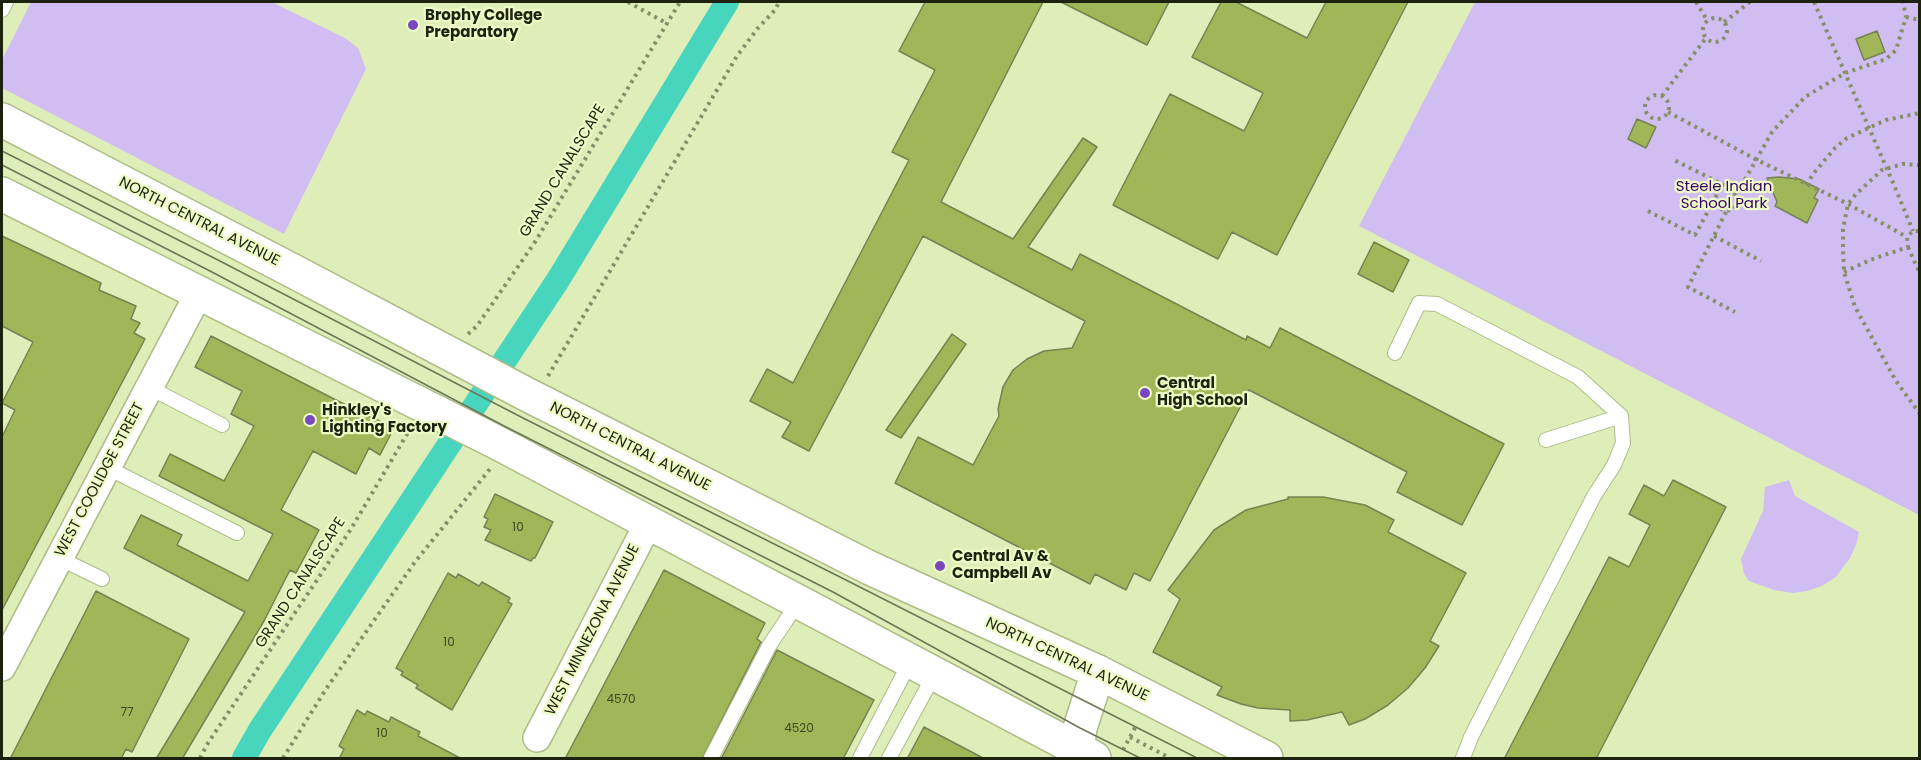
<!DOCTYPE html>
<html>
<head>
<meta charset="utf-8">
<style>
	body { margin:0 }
	#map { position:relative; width:1921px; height:760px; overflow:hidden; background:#dfeeb8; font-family:Poppins,sans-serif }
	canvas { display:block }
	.frame { position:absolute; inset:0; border:3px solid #1d220e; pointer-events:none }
</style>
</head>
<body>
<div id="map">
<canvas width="1921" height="760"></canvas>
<div class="frame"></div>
</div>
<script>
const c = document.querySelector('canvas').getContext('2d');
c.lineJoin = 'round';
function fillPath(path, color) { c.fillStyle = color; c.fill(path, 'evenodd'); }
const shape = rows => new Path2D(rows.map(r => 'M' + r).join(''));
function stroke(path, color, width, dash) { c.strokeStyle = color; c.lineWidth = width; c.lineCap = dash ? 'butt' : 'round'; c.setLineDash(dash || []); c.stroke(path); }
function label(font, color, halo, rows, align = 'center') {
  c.font = font + ' Poppins,sans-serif'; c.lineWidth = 4.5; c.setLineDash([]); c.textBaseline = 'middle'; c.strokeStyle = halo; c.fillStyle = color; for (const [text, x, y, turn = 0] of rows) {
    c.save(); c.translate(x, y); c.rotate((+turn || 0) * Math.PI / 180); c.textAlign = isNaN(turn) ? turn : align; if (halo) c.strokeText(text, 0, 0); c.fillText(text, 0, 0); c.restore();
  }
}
fillPath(shape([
	[31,2,272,2,345,38,358,48,366,69,284,234,2,88,2,60],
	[1475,2,1919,2,1919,515,1359,226],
	[1789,480,1795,496,1859,532,1856,545,1850,558,1836,577,1822,586,1807,591,1793,593,1774,590,1749,581,1744,574,1741,559,1763,511,1765,487]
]), '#d0bef2');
stroke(shape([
	[244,758,260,730,558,280,727,2]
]), '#48d5be', 24);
const building = shape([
	[925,2,1043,2,941,202,1013,239,1083,138,1097,147,1028,247,1072,270,1080,254,1246,340,1247,336,1270,348,1280,328,1504,444,1462,525,1397,492,1407,472,1249,390,1150,581,1134,573,1126,590,1095,574,1090,584,895,483,918,437,973,465,999,416,998,409,1003,387,1013,370,1027,359,1044,351,1072,348,1085,321,923,236,809,451,782,437,791,422,750,401,767,369,793,383,909,160,892,152,935,70,899,51,925,2],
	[1061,2,1169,2,1147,45,1061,2],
	[1221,2,1236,2,1307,38,1326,2,1408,2,1277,255,1232,232,1218,259,1113,205,1170,94,1244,131,1263,93,1192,57,1221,2],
	[1877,31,1885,52,1864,60,1856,39,1877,31],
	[1637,119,1656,127,1646,148,1628,139,1637,119],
	[1779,177,1799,179,1819,189,1814,198,1818,200,1807,223,1775,206,1777,202,1767,178,1779,177],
	[2,236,101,283,99,290,136,306,131,319,140,323,134,333,145,339,2,610,2,437,15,410,2,403,33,342,2,326,2,236],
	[1374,242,1409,260,1393,292,1358,274,1374,242],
	[952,334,966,344,901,438,886,430,952,334],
	[211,336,338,401,394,428,380,455,369,448,356,474,313,451,281,510,319,530,296,573,290,570,264,621,182,759,156,759,245,612,124,548,141,515,182,535,177,545,248,581,273,534,159,476,170,454,224,481,254,426,231,414,242,391,195,367,211,336],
	[1673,480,1726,507,1596,759,1504,759,1609,557,1629,567,1650,525,1629,514,1644,485,1664,496,1673,480],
	[495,494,553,522,535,558,533,558,531,561,485,540,491,530,484,527,488,519,484,517,495,494],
	[1288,497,1323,497,1365,505,1394,520,1388,532,1466,573,1430,641,1439,646,1425,668,1408,688,1388,705,1365,719,1349,725,1342,712,1307,720,1290,721,1290,710,1258,708,1241,704,1217,695,1222,687,1153,652,1180,599,1168,590,1214,530,1246,510,1288,499,1288,497],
	[664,570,765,623,757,639,761,642,702,759,565,759,664,570],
	[448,573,456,578,458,574,479,586,482,582,510,598,508,602,512,604,452,710,416,688,418,685,401,675,403,672,396,668,448,573],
	[96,591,189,639,132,752,126,749,121,759,10,759,96,591],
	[777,650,874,700,843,759,721,759,777,650],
	[357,710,365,715,367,711,389,722,391,717,420,732,418,736,462,759,339,759,344,749,339,746,357,710],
	[924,727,985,759,907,759,924,727]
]);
fillPath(building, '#a1b658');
stroke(building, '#768251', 1.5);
const service = shape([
	[2,10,6,2],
	[1395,353,1419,303,1437,304,1578,377,1621,416,1623,443,1614,465,1594,496,1471,737,1463,758],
	[148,387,222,425],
	[1546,440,1621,416],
	[106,467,237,533],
	[59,558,102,579],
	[711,758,769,646,799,601],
	[860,758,910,662],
	[889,758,934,675]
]);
const minor = shape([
	[2,667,199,293],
	[537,738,649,522]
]);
const tertiary = shape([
	[1073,758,1077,750,1080,728,1098,672]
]);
const primary = shape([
	[2,120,293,271,526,394,870,568,1098,672,1266,758],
	[2,194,496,442,1094,758]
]);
stroke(service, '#aebb87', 16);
stroke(minor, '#aebb87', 30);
stroke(tertiary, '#aebb87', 36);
stroke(primary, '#aebb87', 36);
stroke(shape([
	[628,2,668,24],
	[1696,2,1707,20],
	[1814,2,1894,185,1913,231],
	[1906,17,1920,20],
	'1703 30a12 12 0 1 1 24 0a12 12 0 1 1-24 0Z',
	[1724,22,1750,2],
	'1645 107a12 12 0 1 1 24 0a12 12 0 1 1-24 0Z',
	[1662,96,1706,38],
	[1668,112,1755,159,1848,204,1907,237],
	[1920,165,1903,164,1882,170,1856,194,1848,204,1843,229,1843,249,1844,272,1855,307,1896,381,1920,414],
	[1806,185,1814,173,1835,148,1847,138,1886,120,1920,113],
	[1735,191,1743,183,1772,132,1805,97,1845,73,1886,59,1896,50,1906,17,1903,2],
	[1712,204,1722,184],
	[1648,211,1695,235,1712,204,1725,211,1733,210,1735,207,1738,199,1732,189,1674,160],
	[1726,212,1688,287,1735,312],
	[1714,236,1761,261],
	[1908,247,1920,274],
	[1844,272,1870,260,1908,247,1907,237,1913,231,1920,231],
	[468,334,477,326,535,242,680,2],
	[548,376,737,56,758,28,775,10,779,2],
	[1130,737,1170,758],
	[1123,750,1136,726],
	[200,758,208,743,351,529,410,429],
	[283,758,326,689,415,562,490,469]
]), '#85906a', 4, [3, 4.5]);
stroke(service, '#fff', 14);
stroke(minor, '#fff', 27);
stroke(tertiary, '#fff', 33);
stroke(primary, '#fff', 33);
stroke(shape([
	[2,151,216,259,523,418,842,578,1197,758],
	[2,165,210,271,506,427,833,592,1080,728,1140,758]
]), '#6d7654', 1.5);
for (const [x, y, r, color] of [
	[413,25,6,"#7b47bf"],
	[1145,393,6,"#7b47bf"],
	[310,420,6,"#7b47bf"],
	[940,566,6,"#7b47bf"]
]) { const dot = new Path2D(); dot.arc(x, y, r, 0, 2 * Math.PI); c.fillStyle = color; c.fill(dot); stroke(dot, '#edfbc5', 2); }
label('12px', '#3e4720', null, [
	["10",518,528],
	["10",449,643],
	["4570",621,700],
	["77",127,713],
	["4520",799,729],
	["10",382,734]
]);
label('bold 15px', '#1d220e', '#edfbc5', [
	["Brophy College",425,16],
	["Preparatory",425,33],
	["Central",1157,384],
	["High School",1157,401],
	["Hinkley's",322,411],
	["Lighting Factory",322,428],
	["Central Av &",952,557],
	["Campbell Av",952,574]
], 'left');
label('15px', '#1d220e', '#edfbc5', [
	["GRAND CANALSCAPE",563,171,-59],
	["NORTH CENTRAL AVENUE",199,222,27],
	["NORTH CENTRAL AVENUE",630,447,27],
	["WEST COOLIDGE STREET",100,480,-62],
	["GRAND CANALSCAPE",301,583,-57],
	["WEST MINNEZONA AVENUE",593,630,-63],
	["NORTH CENTRAL AVENUE",1067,660,25]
]);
label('15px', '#380068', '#edfbc5', [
	["Steele Indian",1724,187],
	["School Park",1724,204]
]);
</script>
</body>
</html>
